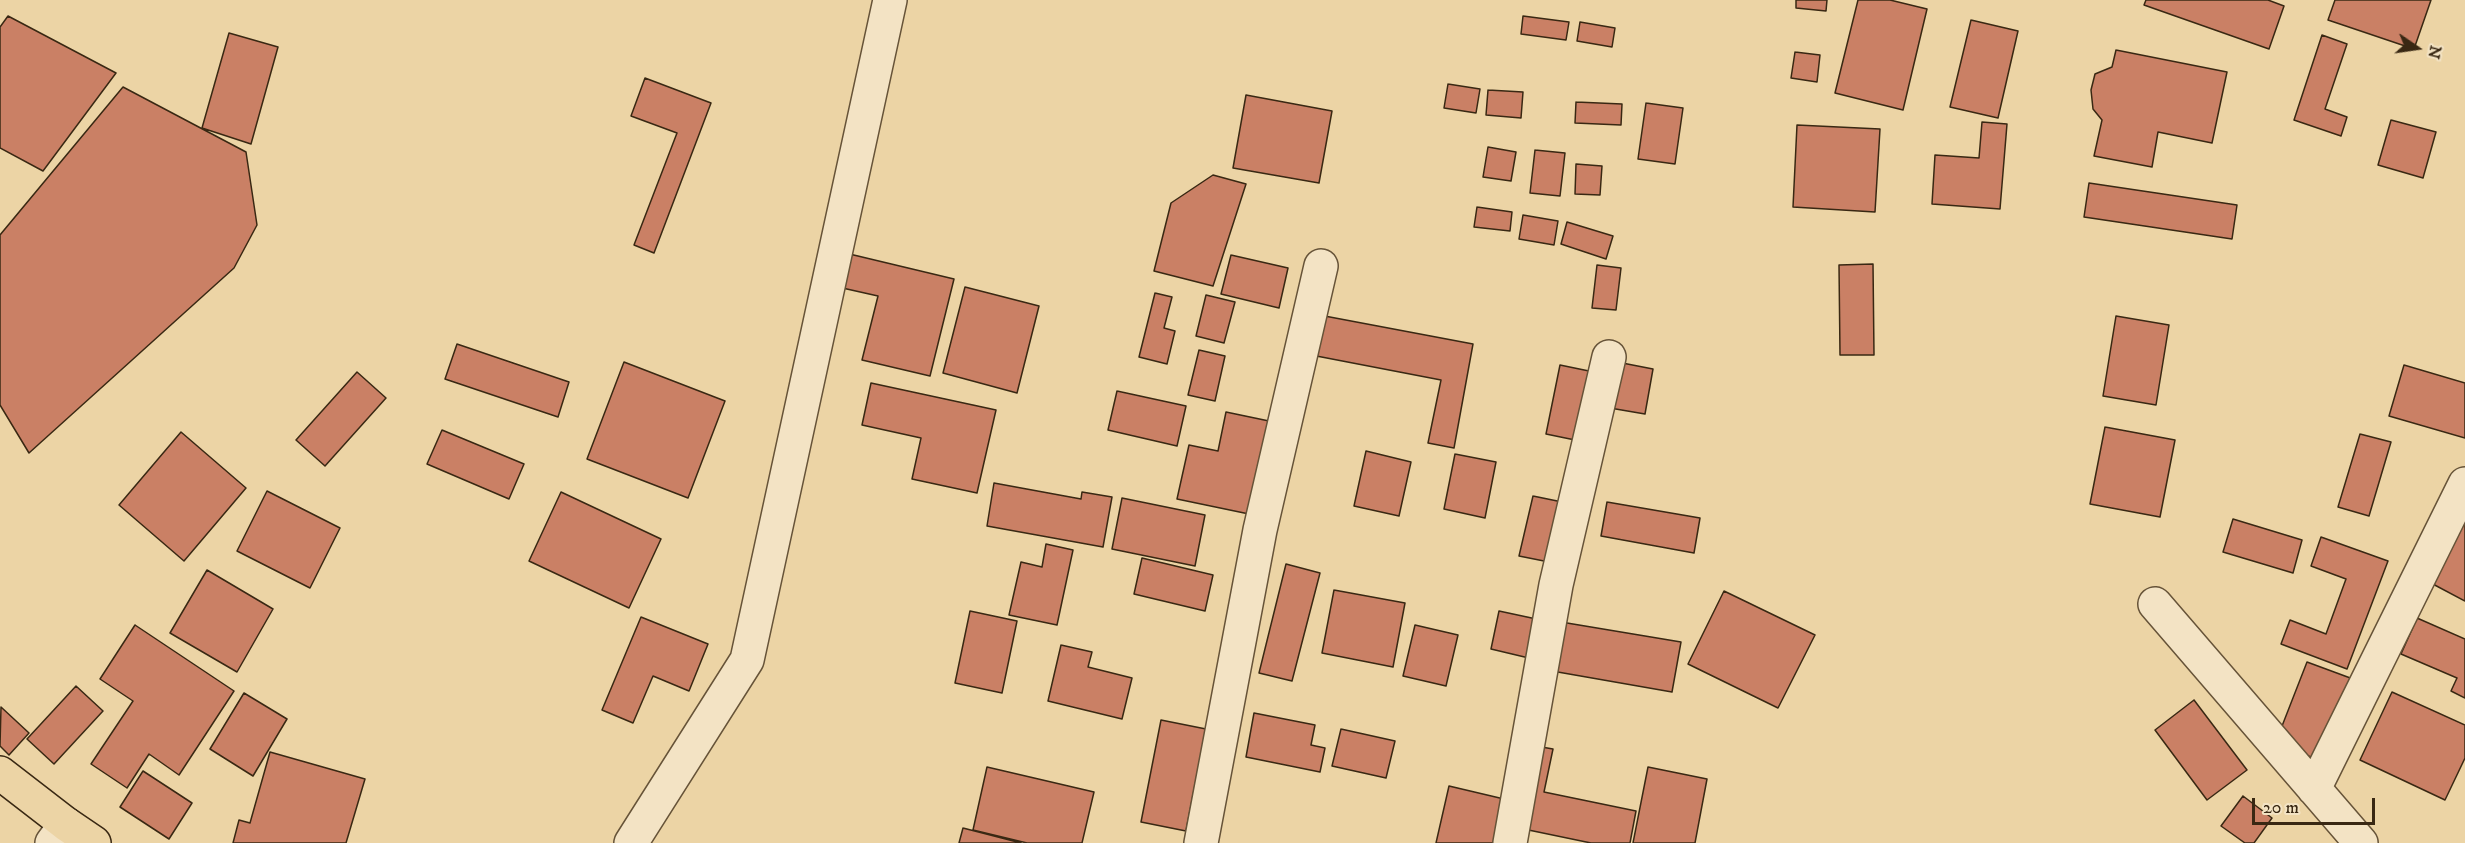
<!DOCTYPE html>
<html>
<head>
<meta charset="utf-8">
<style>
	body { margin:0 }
	#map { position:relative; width:2465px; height:843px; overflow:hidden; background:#ecd4a5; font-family:"IM FELL DW Pica",serif }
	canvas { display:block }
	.north { position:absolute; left:2387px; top:18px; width:60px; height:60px; -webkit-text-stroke:4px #f3e3c4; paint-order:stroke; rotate:103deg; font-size:16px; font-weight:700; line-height:24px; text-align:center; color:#392813 }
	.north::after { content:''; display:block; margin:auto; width:21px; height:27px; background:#392813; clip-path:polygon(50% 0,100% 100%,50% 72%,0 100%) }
	.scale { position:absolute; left:2252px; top:798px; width:123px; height:27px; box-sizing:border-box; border:3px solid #392813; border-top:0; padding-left:8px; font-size:18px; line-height:21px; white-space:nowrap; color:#392813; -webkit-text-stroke:4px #f3e3c4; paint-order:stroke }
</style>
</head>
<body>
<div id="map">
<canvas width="2465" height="843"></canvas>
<div class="north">N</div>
<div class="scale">20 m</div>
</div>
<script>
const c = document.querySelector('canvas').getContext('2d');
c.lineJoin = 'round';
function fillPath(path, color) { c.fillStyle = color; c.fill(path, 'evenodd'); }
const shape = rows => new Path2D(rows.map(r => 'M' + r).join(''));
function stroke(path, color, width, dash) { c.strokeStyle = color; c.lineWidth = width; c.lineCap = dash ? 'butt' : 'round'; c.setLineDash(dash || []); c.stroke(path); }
const building = shape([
	[1796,0,1827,0,1826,11,1796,8,1796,0],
	[1858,0,1890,0,1927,9,1903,110,1835,93,1858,0],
	[2146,0,2268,0,2284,6,2269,49,2144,5,2146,0],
	[2335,0,2431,0,2414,49,2328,20,2335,0],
	[8,16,116,73,43,171,0,148,0,27,8,16],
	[1523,16,1569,22,1566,40,1521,34,1523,16],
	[1971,20,2018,31,1998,118,1950,107,1971,20],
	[1580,22,1615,28,1612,47,1577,41,1580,22],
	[229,33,278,47,251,144,202,128,229,33],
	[2322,35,2347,44,2325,109,2347,117,2341,136,2294,120,2322,35],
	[2116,50,2227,72,2212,143,2158,132,2152,167,2094,156,2102,120,2093,109,2091,90,2095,74,2112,67,2116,50],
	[1795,52,1820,55,1817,82,1791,78,1795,52],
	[645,78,711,103,654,253,634,245,677,133,631,116,645,78],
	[1448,84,1480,89,1476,113,1444,108,1448,84],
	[123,87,246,152,257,225,234,268,29,453,0,405,0,235,123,87],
	[1488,90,1523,92,1521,118,1486,115,1488,90],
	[1246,95,1332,111,1319,183,1233,168,1246,95],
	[1576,102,1622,104,1621,125,1575,123,1576,102],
	[1646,103,1683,108,1675,164,1638,159,1646,103],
	[2391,120,2436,132,2423,178,2378,165,2391,120],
	[1982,122,2007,124,2000,209,1932,204,1935,155,1979,158,1982,122],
	[1797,125,1880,129,1875,212,1793,207,1797,125],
	[1488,147,1516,152,1511,181,1483,177,1488,147],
	[1535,150,1565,153,1560,196,1530,193,1535,150],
	[1576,164,1602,166,1600,195,1575,194,1576,164],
	[1213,175,1246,184,1213,286,1154,271,1171,203,1213,175],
	[2089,183,2237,205,2232,239,2084,217,2089,183],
	[1477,207,1512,212,1510,231,1474,227,1477,207],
	[1523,215,1558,221,1554,245,1519,239,1523,215],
	[1567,222,1613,236,1606,259,1561,244,1567,222],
	[837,251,954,279,930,376,862,360,878,296,829,285,837,251],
	[1231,255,1288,268,1279,308,1221,294,1231,255],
	[1873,264,1874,355,1840,355,1839,265,1873,264],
	[1597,265,1621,268,1616,310,1592,308,1597,265],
	[965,287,1039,306,1017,393,943,373,965,287],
	[1155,293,1172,297,1164,328,1175,331,1167,364,1139,357,1155,293],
	[1206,295,1235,302,1224,343,1196,336,1206,295],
	[1314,314,1473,344,1454,448,1428,443,1441,380,1306,354,1314,314],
	[2116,316,2169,325,2156,405,2103,396,2116,316],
	[457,344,569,382,558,417,445,379,457,344],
	[1199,350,1225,356,1215,401,1188,395,1199,350],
	[1612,361,1653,369,1645,414,1604,407,1612,361],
	[624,362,725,401,688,498,587,459,624,362],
	[1560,365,1589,371,1575,440,1546,434,1560,365],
	[2404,365,2465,383,2465,438,2389,416,2404,365],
	[357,372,386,398,325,466,296,440,357,372],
	[871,383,996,410,977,493,912,479,921,438,862,425,871,383],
	[1117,391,1186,406,1177,446,1108,430,1117,391],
	[1226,412,1269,421,1249,514,1177,499,1189,445,1218,451,1226,412],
	[2105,427,2175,440,2160,517,2090,504,2105,427],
	[442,430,524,464,509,499,427,464,442,430],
	[181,432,246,488,184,561,119,505,181,432],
	[2360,434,2391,442,2369,516,2338,507,2360,434],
	[1366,451,1411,462,1399,516,1354,506,1366,451],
	[1455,454,1496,462,1485,518,1444,509,1455,454],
	[994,483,1081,499,1082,492,1112,497,1103,547,987,526,994,483],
	[267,491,340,528,310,588,237,551,267,491],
	[561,492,661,539,629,608,529,561,561,492],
	[1533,496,1567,503,1554,563,1519,556,1533,496],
	[1122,498,1205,515,1195,566,1112,549,1122,498],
	[1607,502,1700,518,1694,553,1601,536,1607,502],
	[2465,516,2465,601,2429,582,2465,516],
	[2233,519,2302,540,2293,573,2223,552,2233,519],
	[2321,537,2388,561,2347,669,2281,644,2290,620,2326,634,2346,579,2311,566,2321,537],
	[1046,544,1073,550,1057,625,1009,615,1021,562,1042,567,1046,544],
	[1142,558,1213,575,1205,611,1134,594,1142,558],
	[1286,564,1320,573,1292,681,1259,673,1286,564],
	[207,570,273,609,237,672,170,633,207,570],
	[1334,590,1405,603,1393,667,1322,653,1334,590],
	[1724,591,1815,635,1778,708,1688,664,1724,591],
	[970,611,1017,621,1002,693,955,683,970,611],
	[1499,611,1541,620,1533,659,1491,649,1499,611],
	[641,617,708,644,689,691,653,676,633,723,602,710,641,617],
	[2417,618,2465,639,2465,698,2451,691,2457,678,2401,654,2417,618],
	[1561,622,1681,642,1672,692,1552,671,1561,622],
	[135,625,234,691,179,775,149,754,127,788,91,764,133,701,100,679,135,625],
	[1415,625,1458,635,1446,686,1403,676,1415,625],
	[1061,645,1092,652,1088,667,1132,678,1122,719,1048,701,1061,645],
	[2307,662,2353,679,2322,761,2275,744,2307,662],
	[76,686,103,711,54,764,27,739,76,686],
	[2392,692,2465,725,2465,758,2445,800,2360,760,2392,692],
	[244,693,287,719,253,776,210,749,244,693],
	[2194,700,2247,770,2207,800,2155,730,2194,700],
	[1,707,29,733,9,755,0,746,1,707],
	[1254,713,1315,725,1311,745,1325,748,1320,772,1246,757,1254,713],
	[1161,720,1206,729,1186,831,1141,822,1161,720],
	[1341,729,1395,741,1386,778,1332,766,1341,729],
	[1530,745,1553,749,1544,792,1636,811,1630,843,1591,843,1514,827,1530,745],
	[270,752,365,779,346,843,233,843,239,820,250,823,270,752],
	[987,767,1094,792,1082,843,1027,843,973,830,987,767],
	[1648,767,1707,779,1695,843,1633,843,1648,767],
	[143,771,192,803,169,839,120,807,143,771],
	[1449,786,1504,799,1494,843,1436,843,1449,786],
	[2243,796,2272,818,2254,843,2245,843,2221,826,2243,796],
	[963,828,1021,843,959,843,963,828]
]);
fillPath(building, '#ca8065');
stroke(building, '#392813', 1.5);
const street = shape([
	[2155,604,2361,843],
	[2314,789,2465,484],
	[52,843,66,824],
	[631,843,747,660,890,0],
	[1201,843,1260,530,1321,266],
	[1510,843,1556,585,1609,357]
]);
const highway = shape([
	[0,773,66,824,94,843]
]);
stroke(street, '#665338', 36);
stroke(highway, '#392813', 36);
stroke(street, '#f3e3c4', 33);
stroke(highway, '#ecd4a5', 33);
</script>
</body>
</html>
